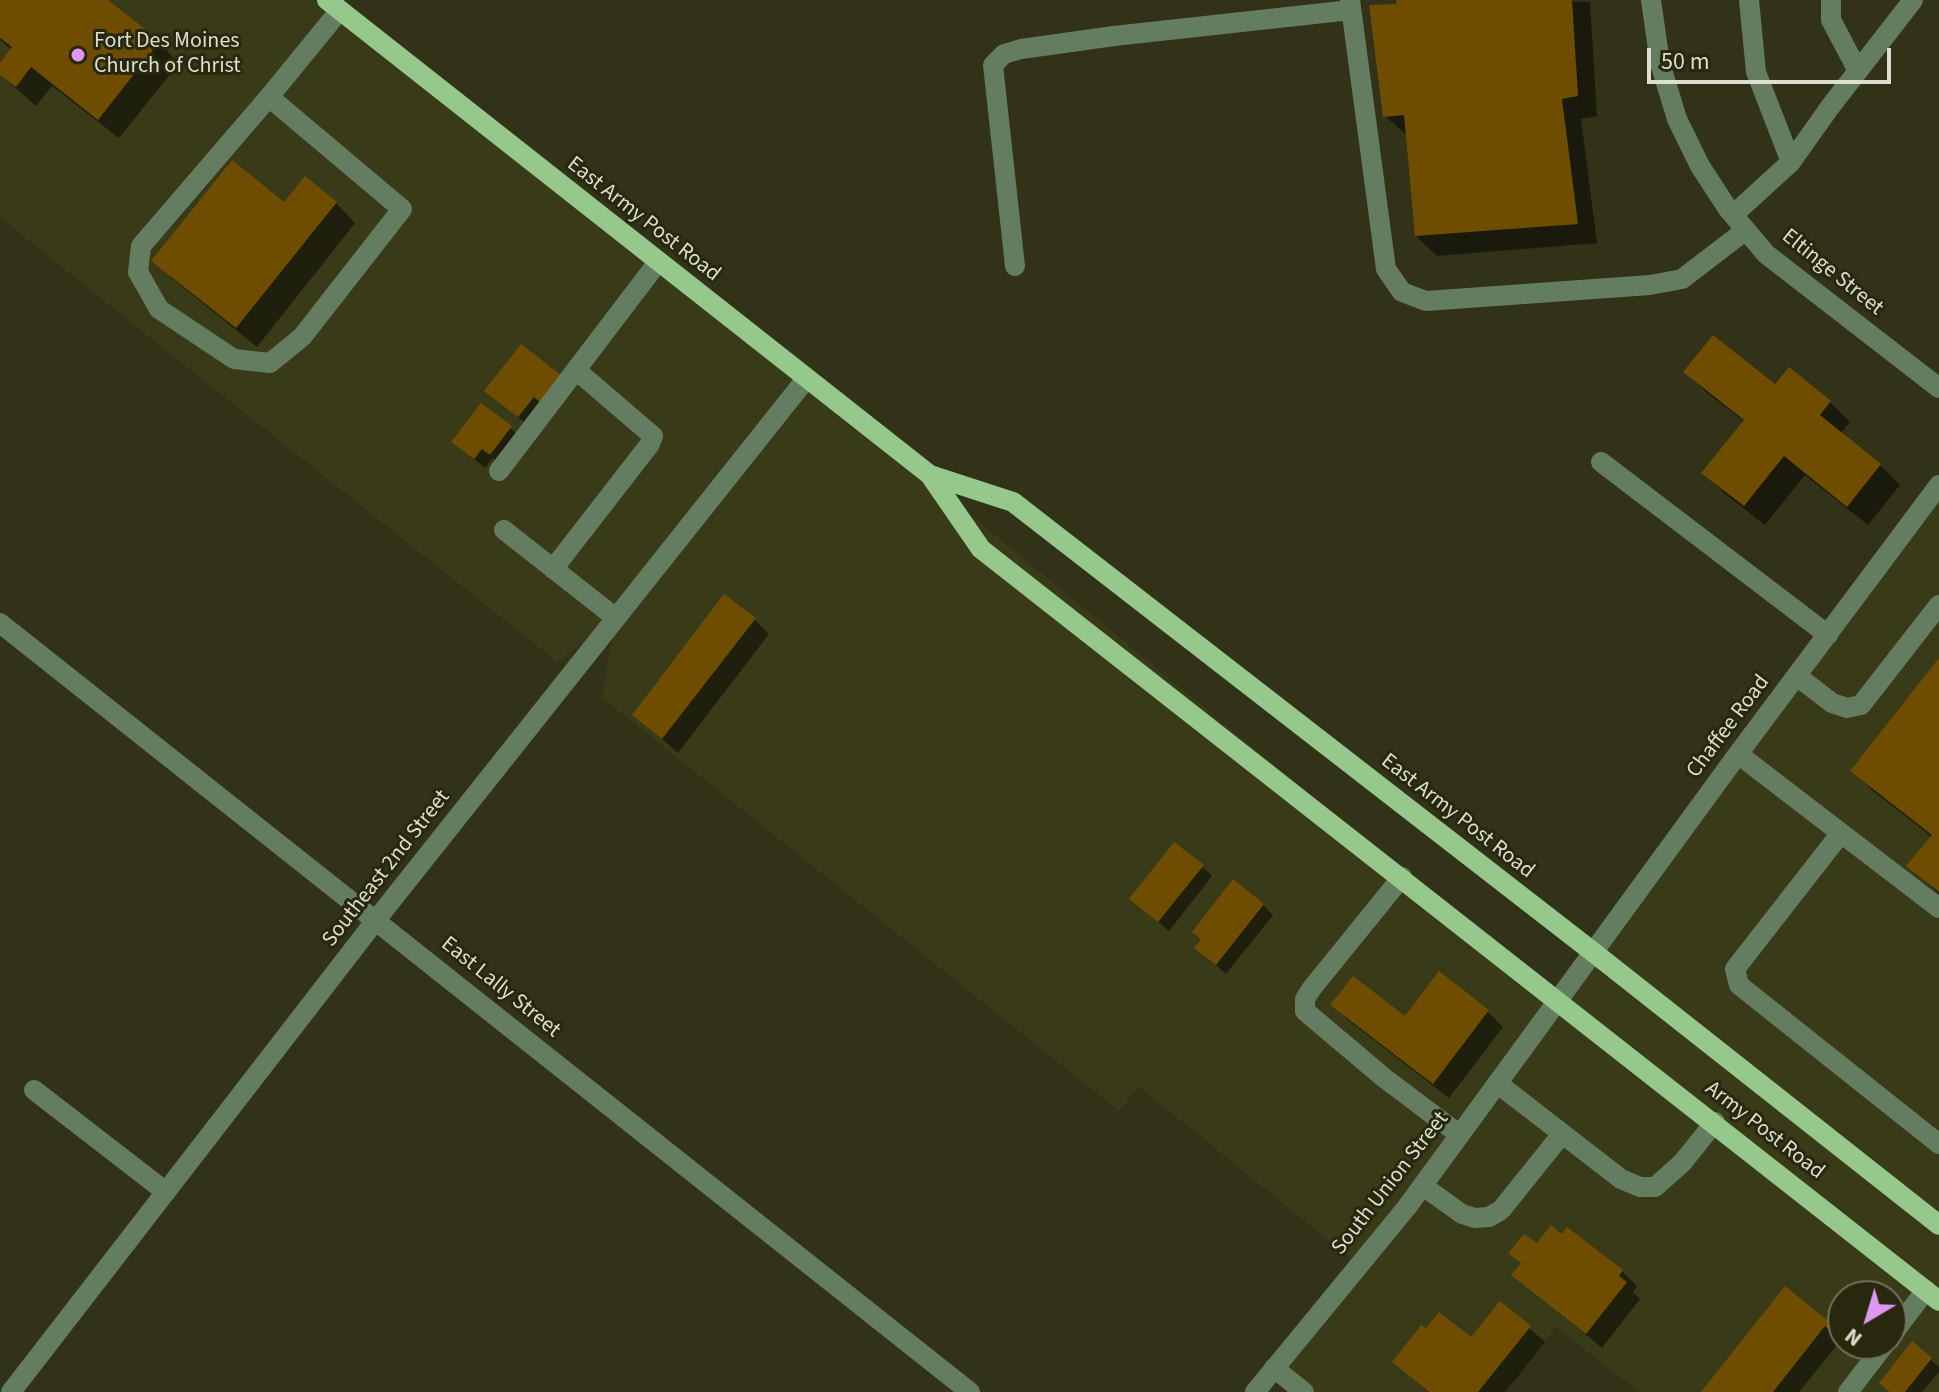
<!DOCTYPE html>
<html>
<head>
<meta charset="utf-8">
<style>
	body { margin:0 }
	#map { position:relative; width:1939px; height:1392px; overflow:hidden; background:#313218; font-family:"Source Sans 3",sans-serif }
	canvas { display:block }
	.north { position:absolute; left:1827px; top:1280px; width:80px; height:80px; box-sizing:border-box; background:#27280e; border:2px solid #6f715b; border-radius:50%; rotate:218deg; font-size:22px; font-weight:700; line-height:32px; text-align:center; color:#dcdece }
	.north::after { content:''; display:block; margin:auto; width:28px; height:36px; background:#df98f2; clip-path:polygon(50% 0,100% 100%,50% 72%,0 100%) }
	.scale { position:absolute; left:1647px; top:48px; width:244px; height:36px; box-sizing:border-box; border:4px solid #dcdece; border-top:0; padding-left:10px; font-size:24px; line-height:28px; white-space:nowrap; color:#dcdece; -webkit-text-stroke:6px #27280e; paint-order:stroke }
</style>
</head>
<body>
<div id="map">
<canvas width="1939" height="1392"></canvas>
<div class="north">N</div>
<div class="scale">50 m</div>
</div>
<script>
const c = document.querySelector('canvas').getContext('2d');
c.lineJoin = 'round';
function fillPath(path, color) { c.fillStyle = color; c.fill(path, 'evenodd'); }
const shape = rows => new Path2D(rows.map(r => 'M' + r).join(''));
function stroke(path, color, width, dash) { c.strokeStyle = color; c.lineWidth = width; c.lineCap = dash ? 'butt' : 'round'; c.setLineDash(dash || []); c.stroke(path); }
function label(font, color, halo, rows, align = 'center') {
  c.font = font + ' "Source Sans 3",sans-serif'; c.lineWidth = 6; c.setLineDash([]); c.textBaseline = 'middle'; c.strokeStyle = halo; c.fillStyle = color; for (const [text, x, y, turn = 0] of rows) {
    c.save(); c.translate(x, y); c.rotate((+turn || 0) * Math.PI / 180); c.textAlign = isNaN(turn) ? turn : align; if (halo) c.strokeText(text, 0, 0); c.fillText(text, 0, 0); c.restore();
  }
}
fillPath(shape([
	[0,0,328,0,806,379,1558,999,1939,485,1939,1392,1639,1392,1556,1327,1504,1392,1304,1392,1274,1368,1359,1265,1139,1087,1119,1111,602,698,615,619,557,662,0,218],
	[1843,1296,1891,1296,1891,1344,1843,1344]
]), '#393a18');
fillPath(shape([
	[0,0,105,0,159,43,179,63,119,138,52,86,36,106,0,74,0,66,12,50,0,40],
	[1399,0,1590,2,1597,116,1581,119,1597,243,1437,256,1416,236,1408,136,1385,116],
	[336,203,355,223,257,347,174,280,154,261],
	[521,346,545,405,529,426,487,391],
	[1686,372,1775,387,1830,402,1850,422,1840,434,1880,465,1900,485,1868,525,1805,475,1765,525,1724,493,1704,473,1745,422,1706,392],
	[510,428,520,437,501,463,493,458,485,468,454,442],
	[754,619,769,634,678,753,634,715],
	[1939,661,1939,894,1909,866,1932,837,1873,791,1853,771],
	[1202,866,1212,876,1169,931,1131,899],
	[1263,905,1273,915,1226,974,1197,948],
	[1439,974,1488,1012,1503,1027,1449,1098,1348,1020,1333,1005,1405,1018],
	[1537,1246,1622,1271,1637,1286,1633,1292,1640,1299,1602,1348,1514,1275,1522,1265,1511,1253],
	[1500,1303,1545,1342,1505,1392,1428,1392,1394,1362,1471,1340],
	[1843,1303,1843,1342,1841,1340,1799,1392,1703,1392,1827,1323],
	[1846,1344,1877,1344,1865,1359],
	[1913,1344,1939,1367,1939,1372,1922,1392,1890,1392]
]), '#0007');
fillPath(shape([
	[0,0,108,0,160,41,98,120,31,67,16,87,0,75,0,63,12,47,0,38],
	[1396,0,1572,0,1578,96,1562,99,1578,224,1415,236,1404,115,1383,117,1369,5,1397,4],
	[232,160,284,202,305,176,337,202,236,328,151,261],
	[1713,335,1775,384,1789,367,1831,401,1820,415,1881,464,1847,507,1784,456,1744,506,1701,473,1744,420,1683,372],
	[521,344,562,376,541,403,534,397,518,417,484,391],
	[481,403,512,426,490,455,482,449,474,459,451,442],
	[724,594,756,618,662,739,632,715],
	[1939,658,1939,892,1906,866,1932,835,1850,771],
	[1174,842,1204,865,1158,922,1129,899],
	[1233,879,1264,904,1216,965,1194,948,1201,939,1192,932],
	[1439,971,1489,1010,1433,1084,1330,1005,1353,976,1405,1016],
	[1551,1225,1562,1234,1567,1227,1623,1270,1619,1276,1627,1282,1586,1334,1511,1275,1521,1263,1508,1253,1524,1234,1537,1243],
	[1785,1286,1827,1320,1843,1299,1843,1341,1825,1326,1773,1392,1701,1392],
	[1853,1287,1864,1296,1846,1296],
	[1500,1301,1531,1326,1478,1392,1429,1392,1392,1362,1421,1325,1426,1328,1439,1312,1471,1337],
	[1912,1341,1932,1358,1905,1392,1890,1392,1879,1383]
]), '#6f4d00');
stroke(shape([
	[1350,0,1386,269,1402,292,1426,301,1650,285,1682,279,1746,230],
	[1651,0,1660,63,1677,119,1700,166,1728,209,1766,254,1939,388],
	[1749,0,1756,72,1791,162,1830,107,1913,0],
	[1831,0,1831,20,1858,71],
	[269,97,402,209,302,337,270,363,234,359,159,309,138,272,141,246,269,97,340,10],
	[1733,215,1791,162],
	[1015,266,993,65,1004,54,1021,49,1114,36,1351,10],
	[1601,462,1828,635],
	[499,471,658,262],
	[504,530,616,618],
	[553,569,650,444,653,436,576,370],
	[0,623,970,1392],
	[1797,676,1832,703,1847,708,1861,705,1939,605],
	[1738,754,1841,833,1735,969,1739,985,1939,1144],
	[1841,833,1939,908],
	[1402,877,1312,988,1305,999,1305,1011,1383,1077,1460,1135],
	[1497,1083,1621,1179,1640,1187,1655,1187,1682,1163,1715,1122],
	[34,1090,166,1192],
	[1423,1186,1462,1214,1475,1218,1489,1217,1501,1210,1562,1134],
	[1891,1336,1926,1290],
	[1274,1368,1304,1392],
	[11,1392,376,920,806,379],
	[1255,1392,1407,1207,1738,754,1939,485],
	[1848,1392,1885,1344]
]), '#647c5f', 20);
stroke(shape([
	[327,0,930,475,981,549,1939,1301],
	[930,475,1013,502,1593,952,1939,1225]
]), '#96c88c', 20);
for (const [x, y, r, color] of [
	[78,55,8,"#df98f2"]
]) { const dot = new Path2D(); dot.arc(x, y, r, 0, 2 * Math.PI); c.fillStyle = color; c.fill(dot); stroke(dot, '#27280e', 3); }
label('22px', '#dcdece', '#27280e', [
	["Fort Des Moines",94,42],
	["Church of Christ",94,67]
], 'left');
label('22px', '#dcdece', '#27280e', [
	["East Army Post Road",643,220,38],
	["Eltinge Street",1832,273,39],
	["Chaffee Road",1729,727,-53],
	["East Army Post Road",1457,817,38],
	["Southeast 2nd Street",387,869,-52],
	["East Lally Street",500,988,39],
	["Army Post Road",1764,1131,38],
	["South Union Street",1391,1184,-52]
]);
</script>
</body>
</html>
